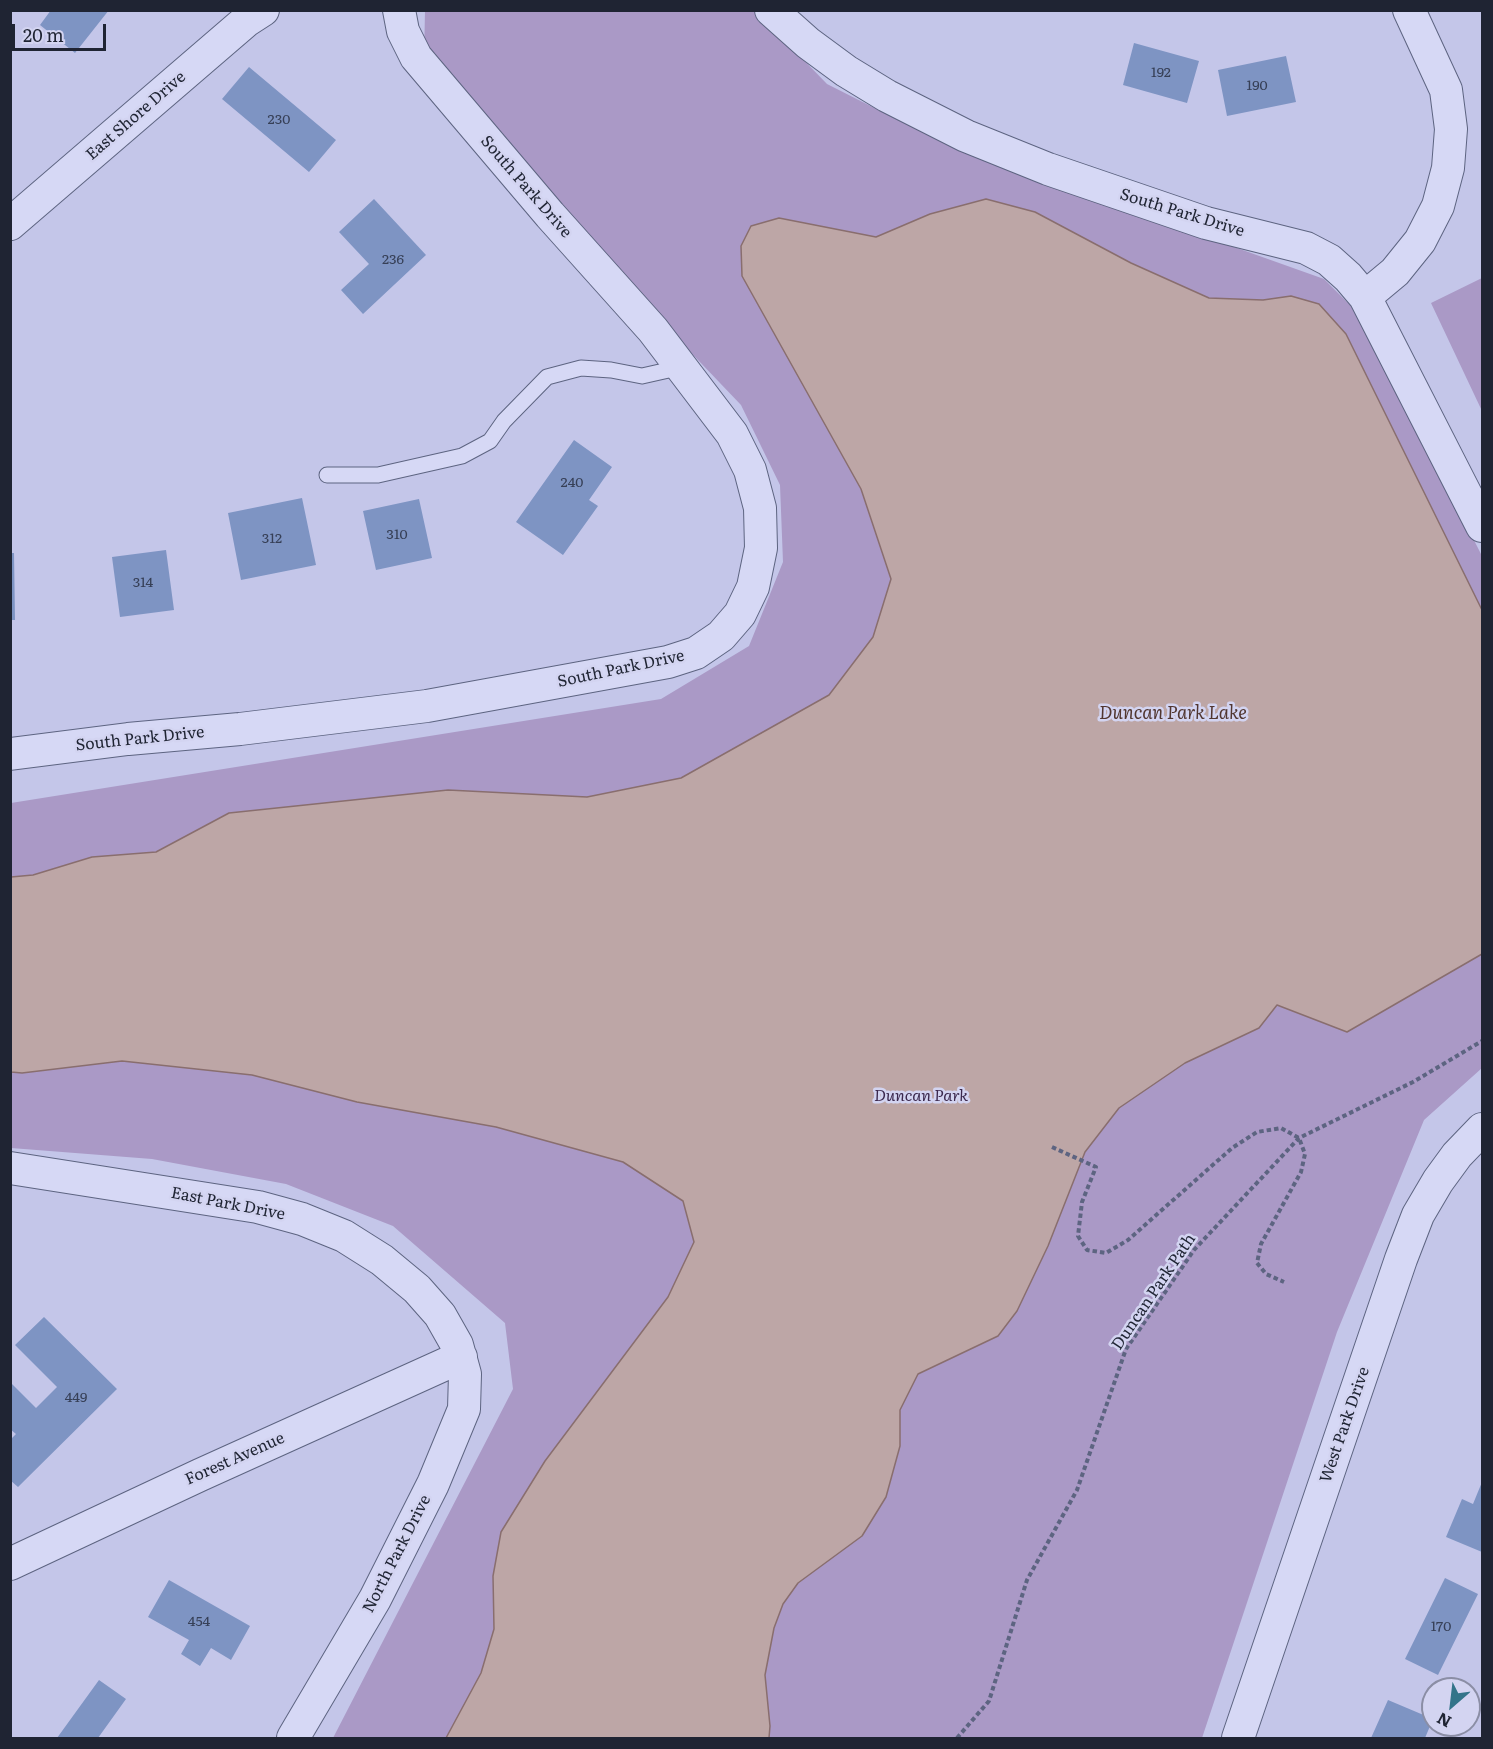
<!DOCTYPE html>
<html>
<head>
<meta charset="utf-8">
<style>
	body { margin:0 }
	#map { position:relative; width:1493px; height:1749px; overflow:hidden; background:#c4c6e9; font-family:Literata,serif }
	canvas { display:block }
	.frame { position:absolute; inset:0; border:12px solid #1f2433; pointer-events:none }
	.north { position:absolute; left:1421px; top:1677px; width:60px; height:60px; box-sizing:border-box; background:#d3d4f1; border:2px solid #8b8ea5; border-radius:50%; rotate:208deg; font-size:16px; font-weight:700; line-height:24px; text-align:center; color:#1f2433 }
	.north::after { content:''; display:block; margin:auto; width:21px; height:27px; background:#33748a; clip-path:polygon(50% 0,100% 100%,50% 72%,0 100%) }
	.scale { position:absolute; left:12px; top:24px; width:94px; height:27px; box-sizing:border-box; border:3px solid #1f2433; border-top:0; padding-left:8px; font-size:18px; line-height:21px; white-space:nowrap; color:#1f2433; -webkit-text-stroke:4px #d3d4f1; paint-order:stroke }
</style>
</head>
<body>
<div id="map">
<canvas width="1493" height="1749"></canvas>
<div class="frame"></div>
<div class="north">N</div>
<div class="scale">20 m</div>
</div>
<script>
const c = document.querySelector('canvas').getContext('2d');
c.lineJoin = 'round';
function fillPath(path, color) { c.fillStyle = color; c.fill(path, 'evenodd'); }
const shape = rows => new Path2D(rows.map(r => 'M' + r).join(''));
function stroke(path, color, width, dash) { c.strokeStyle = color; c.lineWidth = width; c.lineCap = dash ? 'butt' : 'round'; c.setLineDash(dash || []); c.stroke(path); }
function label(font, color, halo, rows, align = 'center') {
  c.font = font + ' Literata,serif'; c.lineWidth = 5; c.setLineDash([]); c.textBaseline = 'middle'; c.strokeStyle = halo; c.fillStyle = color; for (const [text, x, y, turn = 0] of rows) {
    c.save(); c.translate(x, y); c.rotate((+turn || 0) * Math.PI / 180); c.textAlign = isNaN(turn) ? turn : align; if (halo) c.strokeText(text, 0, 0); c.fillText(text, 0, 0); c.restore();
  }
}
fillPath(shape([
	[425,11,756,11,827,84,916,129,1063,186,1324,279,1360,315,1482,556,1482,1068,1424,1120,1337,1332,1202,1738,333,1738,513,1389,505,1323,393,1226,286,1184,152,1159,11,1148,11,803,661,699,749,646,783,562,780,485,741,405,464,115,424,59],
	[1482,278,1482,411,1431,303]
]), '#aa99c6');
const water = shape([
	[986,199,1035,212,1131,263,1209,298,1263,300,1291,296,1319,304,1346,334,1482,610,1482,954,1347,1032,1277,1005,1259,1028,1185,1063,1119,1108,1085,1152,1048,1246,1017,1311,998,1336,918,1374,900,1410,900,1446,886,1497,862,1536,798,1583,783,1604,774,1628,765,1675,770,1726,769,1738,446,1738,481,1673,494,1629,493,1576,501,1532,545,1461,668,1297,694,1242,683,1201,623,1162,496,1127,357,1102,252,1075,122,1061,22,1073,11,1072,11,877,33,875,92,857,156,852,229,813,448,790,587,797,681,778,829,695,873,637,891,579,861,489,742,276,741,246,751,226,779,218,876,237,930,214,986,199]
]);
fillPath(water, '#bda6a6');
stroke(water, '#896e6e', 1.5);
fillPath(shape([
	[51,10,109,10,75,53,40,25],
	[1134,43,1199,61,1187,103,1123,85],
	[1286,56,1296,102,1227,116,1218,70],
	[249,67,336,140,309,172,222,99],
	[374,199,426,255,363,314,341,290,369,264,339,232],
	[574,440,612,467,589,500,598,506,563,555,516,522],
	[302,498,316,565,241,580,228,513],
	[419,499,432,558,376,570,363,511],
	[166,550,174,610,120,617,112,557],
	[10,553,14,553,15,620,10,620],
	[44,1317,117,1389,18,1487,10,1480,10,1440,16,1434,10,1429,10,1382,36,1408,57,1387,15,1345],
	[1482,1482,1482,1552,1446,1537,1462,1499,1473,1504],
	[1445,1578,1478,1594,1438,1675,1405,1659],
	[169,1580,250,1626,231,1660,211,1648,200,1666,181,1654,189,1640,148,1617],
	[99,1680,126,1699,98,1738,57,1738],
	[1388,1700,1433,1719,1425,1738,1371,1738]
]), '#7e94c3');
const service = shape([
	[327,475,378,475,462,456,490,441,504,421,547,377,581,368,611,370,642,376,682,367]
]);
const minor = shape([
	[771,10,808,43,846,71,887,96,966,136,1048,169,1206,223,1306,248,1329,260,1348,277,1365,297,1482,526],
	[10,224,246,21,263,10],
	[1365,297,1395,272,1420,241,1438,206,1448,168,1451,129,1446,90,1409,10],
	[10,754,128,739,240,729,427,706,668,662,696,653,721,636,740,614,753,587,761,548,760,508,750,470,732,434,653,330,550,215,416,57,403,31,399,10],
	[10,1168,258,1207,302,1219,344,1236,382,1260,417,1289,440,1315,457,1345,465,1374,464,1409,433,1484,375,1599,293,1738],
	[10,1564,200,1475,461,1357],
	[1238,1738,1401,1259,1418,1215,1438,1181,1457,1155,1482,1129]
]);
stroke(service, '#5d6481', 17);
stroke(minor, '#5d6481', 34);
stroke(shape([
	[1052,1147,1096,1167,1082,1202,1078,1236,1087,1250,1106,1253,1128,1240,1232,1148,1257,1132,1281,1128,1299,1138,1305,1154,1301,1172,1261,1244,1257,1263,1266,1274,1284,1282],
	[957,1738,989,1701,1027,1580,1077,1490,1126,1349,1194,1250,1299,1138,1413,1082,1482,1041]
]), '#5d6481', 4, [4.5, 3]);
stroke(service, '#d6d8f5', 15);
stroke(minor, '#d6d8f5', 32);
label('14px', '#374057', null, [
	["192",1161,73],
	["190",1257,86],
	["230",279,120],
	["236",393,260],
	["240",572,483],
	["310",397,535],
	["312",272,539],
	["314",143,583],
	["449",76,1398],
	["454",199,1622],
	["170",1441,1627]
]);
label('16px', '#1f2433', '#d3d4f1', [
	["East Shore Drive",136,116,-41],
	["South Park Drive",526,187,49],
	["South Park Drive",1182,213,17],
	["South Park Drive",621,669,-12],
	["South Park Drive",140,739,-6],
	["East Park Drive",228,1204,11],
	["Duncan Park Path",1154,1292,-56],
	["West Park Drive",1345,1425,-71],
	["Forest Avenue",235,1459,-24],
	["North Park Drive",397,1554,-63]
]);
label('italic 16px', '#3b284d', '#d3d4f1', [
	["Duncan Park",921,1096]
]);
label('italic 18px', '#513630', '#d3d4f1', [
	["Duncan Park Lake",1173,714]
]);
</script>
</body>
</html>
